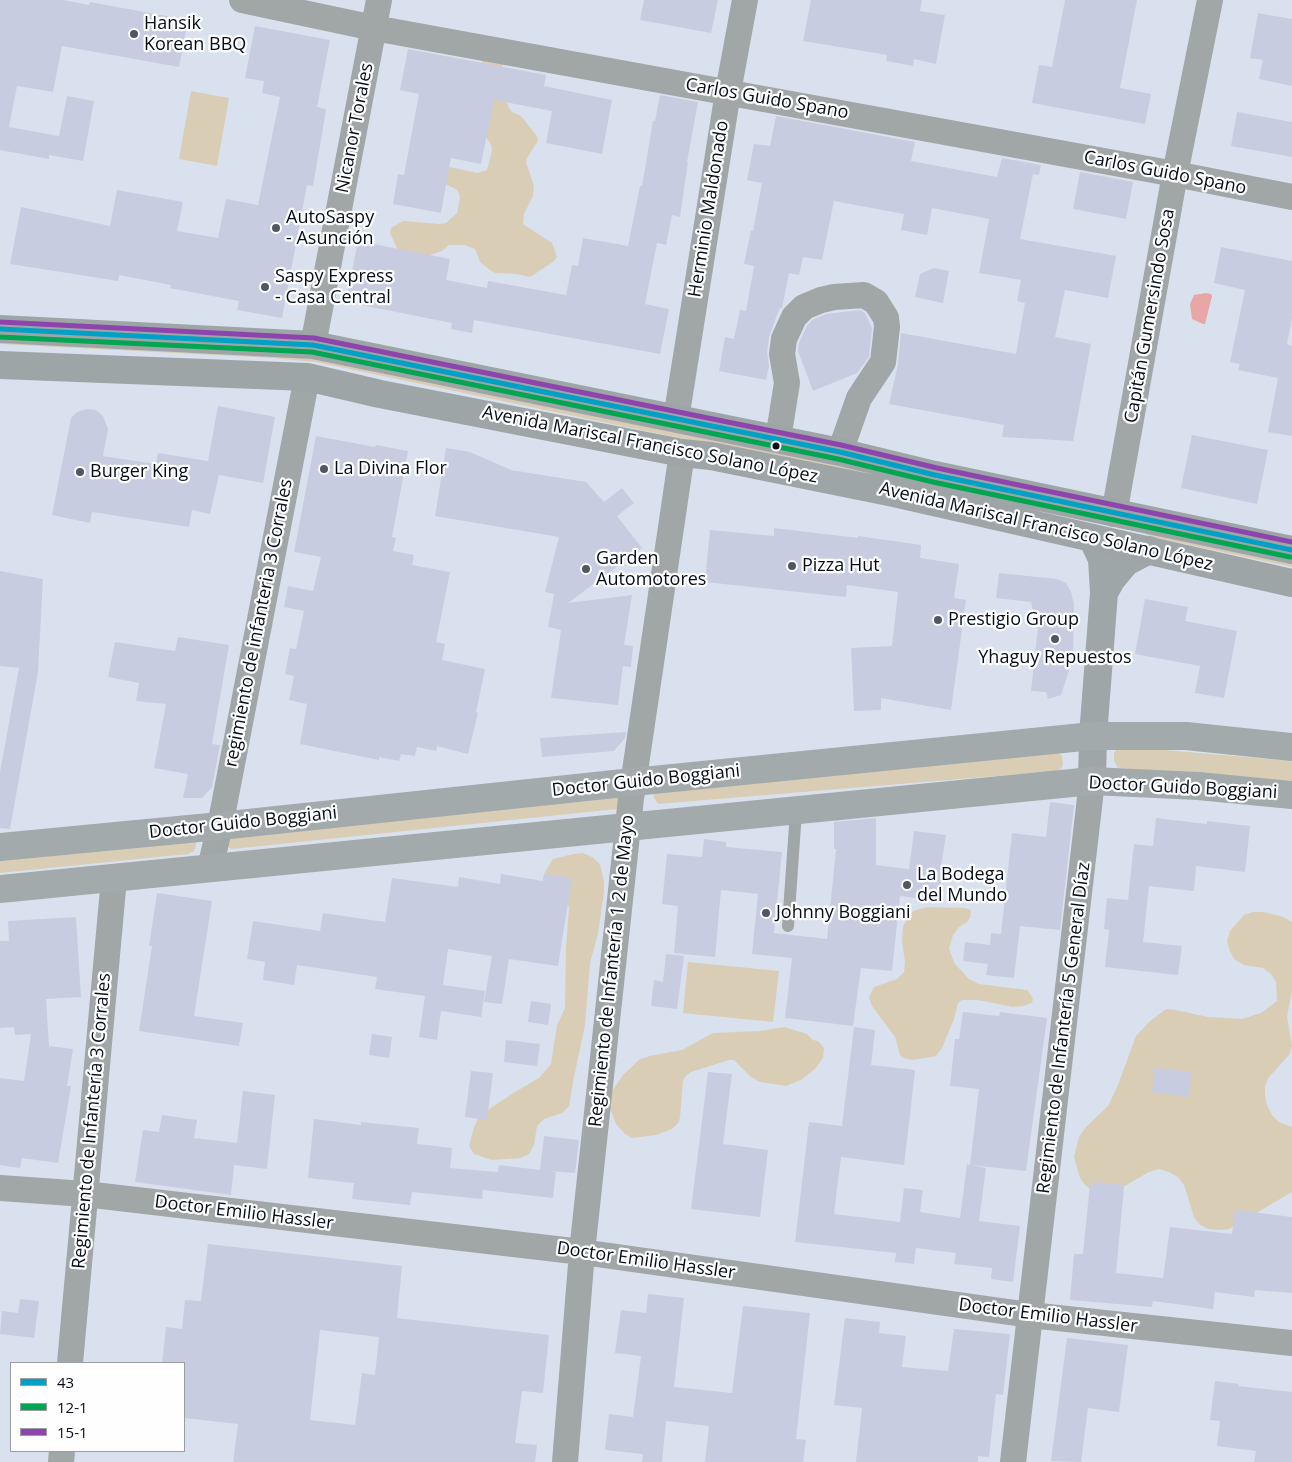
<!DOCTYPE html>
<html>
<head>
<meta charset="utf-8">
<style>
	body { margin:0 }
	#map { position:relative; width:1292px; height:1462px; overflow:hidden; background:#d9e1ee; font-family:"Open Sans",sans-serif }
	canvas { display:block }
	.legend { position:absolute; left:10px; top:1362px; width:175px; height:90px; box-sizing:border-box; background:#fefefe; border:1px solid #9b9da3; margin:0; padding:6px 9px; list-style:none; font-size:15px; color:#060c1a }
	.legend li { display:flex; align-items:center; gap:10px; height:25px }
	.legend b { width:25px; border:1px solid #9b9da3 }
</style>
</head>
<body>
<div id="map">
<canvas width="1292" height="1462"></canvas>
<ul class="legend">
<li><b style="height:6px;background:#00a1c5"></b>43</li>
<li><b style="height:6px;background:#00a651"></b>12-1</li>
<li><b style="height:6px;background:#8e44ad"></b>15-1</li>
</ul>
</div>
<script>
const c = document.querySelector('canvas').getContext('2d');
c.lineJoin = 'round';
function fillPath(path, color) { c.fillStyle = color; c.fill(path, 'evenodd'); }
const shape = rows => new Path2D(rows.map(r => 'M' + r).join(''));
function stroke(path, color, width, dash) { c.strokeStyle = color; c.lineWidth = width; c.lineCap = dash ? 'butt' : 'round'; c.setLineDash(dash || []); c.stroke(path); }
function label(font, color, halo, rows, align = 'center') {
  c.font = font + ' "Open Sans",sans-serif'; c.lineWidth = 4.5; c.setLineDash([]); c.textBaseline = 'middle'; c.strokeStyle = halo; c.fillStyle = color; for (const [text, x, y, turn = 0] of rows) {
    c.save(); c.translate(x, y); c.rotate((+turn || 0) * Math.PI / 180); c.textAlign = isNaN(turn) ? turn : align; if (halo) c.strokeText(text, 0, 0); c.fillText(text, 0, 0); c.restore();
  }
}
fillPath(shape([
	[483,60,501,60,504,70,501,84,509,108,512,112,521,116,537,136,538,141,527,158,526,162,534,186,533,196,524,214,523,224,552,243,557,257,553,262,530,277,517,274,496,273,491,271,480,262,475,249,465,245,449,245,442,251,427,256,400,255,390,233,391,228,403,221,440,224,446,223,457,213,460,198,459,194,457,190,444,183,449,167,478,173,487,170,492,150,491,145,486,137,480,65],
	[191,91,229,98,217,166,179,159],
	[0,336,275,350,918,480,899,484,316,362,273,358,18,345,0,344],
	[1145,532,1292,559,1292,567,1147,536],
	[1117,749,1153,749,1292,761,1292,782,1118,768,1114,761,1114,753],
	[1059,752,1062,757,1063,765,1061,769,1057,771,658,804,654,798,653,791],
	[619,790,620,808,617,809,232,849,228,847,226,835],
	[196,839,196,846,194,851,188,854,0,873,0,852],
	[583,853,592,857,600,864,604,882,604,892,598,934,590,963,585,1025,574,1077,569,1106,562,1113,544,1119,537,1126,534,1145,529,1154,521,1158,492,1160,474,1154,469,1146,474,1127,480,1115,515,1092,539,1078,551,1064,557,1025,565,1008,566,947,569,907,564,899,543,881,544,874,553,859,573,854],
	[927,907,965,908,971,910,970,918,967,922,959,927,953,935,949,949,955,964,969,979,979,984,1027,990,1033,998,1032,1003,1023,1006,1013,1007,978,1000,962,1000,958,1003,954,1019,942,1048,936,1056,913,1060,904,1058,900,1055,895,1037,872,1006,869,997,874,987,897,979,904,972,905,962,902,942,903,926,913,911],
	[1253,912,1263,912,1281,916,1292,922,1292,991,1287,1017,1292,1046,1289,1055,1269,1077,1265,1086,1265,1095,1267,1105,1272,1115,1279,1122,1292,1127,1292,1192,1229,1229,1219,1230,1209,1229,1200,1225,1194,1217,1184,1185,1178,1177,1169,1172,1159,1169,1149,1172,1123,1187,1103,1193,1094,1191,1086,1186,1080,1178,1074,1157,1079,1137,1085,1128,1108,1106,1118,1085,1136,1036,1150,1021,1166,1009,1176,1010,1208,1017,1242,1019,1261,1013,1277,1001,1276,982,1271,974,1263,968,1244,965,1234,959,1230,951,1227,941,1230,931,1244,915],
	[688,962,779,971,773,1022,683,1013],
	[784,1027,807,1034,813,1040,818,1041,824,1048,823,1058,816,1068,801,1080,786,1086,760,1082,751,1077,734,1060,729,1060,691,1072,685,1077,683,1081,680,1117,679,1122,672,1129,656,1135,632,1138,624,1133,616,1124,610,1108,611,1093,623,1075,640,1059,650,1056,682,1050,713,1033,760,1031]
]), '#dacdb6');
fillPath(shape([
	[1206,293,1211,294,1212,296,1205,324,1203,324,1192,319,1190,304,1194,295]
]), '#e9a6a7');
fillPath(shape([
	[0,0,63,0,89,5,90,2,188,20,179,67,62,46,53,92,17,86,9,127,59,136,67,96,94,101,83,161,49,155,49,159,0,150],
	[644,0,718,0,711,33,640,20],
	[811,0,922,0,920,11,945,15,936,64,914,59,913,66,886,61,887,55,803,41],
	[1065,0,1137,0,1120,88,1151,94,1145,124,1032,103,1039,65,1052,67],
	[1258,13,1292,19,1292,86,1259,79,1263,60,1250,58],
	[255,26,330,40,317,107,326,109,322,134,313,186,307,185,282,318,237,310,239,301,170,288,171,285,119,275,118,281,10,264,21,207,110,226,117,190,183,202,177,231,218,238,226,199,258,205,280,97,262,93,264,81,245,78],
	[408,49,546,75,544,86,612,100,602,154,546,143,552,111,494,100,481,164,451,158,441,213,393,204,398,174,404,175,419,94,400,90],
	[660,95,698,102,687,162,688,162,680,217,672,215,666,245,657,243,645,304,669,309,660,354,474,320,472,333,451,329,452,323,346,302,358,241,450,259,446,280,487,288,488,281,566,295,572,265,578,266,583,238,628,246,640,186,642,186,653,121,655,121],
	[1237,112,1292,122,1292,157,1231,146],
	[776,116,915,142,911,161,997,177,1002,158,1041,165,1039,175,1033,174,1020,239,1116,256,1108,298,1065,290,1055,337,1091,344,1073,441,1002,437,1004,425,889,404,898,364,901,333,1016,354,1025,303,1017,301,1021,280,979,273,989,219,932,208,927,235,901,230,904,214,834,201,822,260,803,257,799,275,789,273,782,308,781,309,780,307,769,337,767,352,769,366,766,380,719,371,725,337,734,339,740,310,746,311,754,266,744,264,751,230,753,231,762,183,747,180,754,144,770,146],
	[1080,172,1133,182,1126,219,1073,209],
	[1221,247,1292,261,1292,318,1287,344,1292,346,1292,436,1268,432,1278,378,1238,370,1240,364,1230,362,1245,290,1214,283],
	[934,268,949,271,943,303,915,297,920,274],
	[860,310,865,313,872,328,869,357,857,373,813,391,798,351,799,343,807,326,812,320,826,314],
	[218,406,275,417,263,483,219,475,210,514,192,510,189,527,92,512,90,523,52,515,71,418,77,412,87,409,96,410,103,416,108,429,103,456,156,464,158,453,208,461],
	[1192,435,1268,450,1257,504,1181,488],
	[316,436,375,447,376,445,408,451,392,537,396,538,393,551,414,555,412,565,450,572,436,642,445,644,442,660,485,669,476,712,478,713,468,754,437,746,436,751,417,747,415,756,401,754,399,761,379,757,379,760,300,744,307,704,289,700,294,676,285,674,290,648,296,649,304,611,284,607,288,586,313,591,321,557,294,552],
	[446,448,470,452,511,470,586,482,604,502,622,488,634,503,617,516,642,548,568,603,632,595,624,645,633,646,631,667,623,666,618,705,551,698,561,630,548,627,554,594,545,592,559,537,435,516],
	[774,528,858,538,858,536,921,545,920,558,959,564,954,598,966,600,951,710,881,698,881,710,854,711,851,648,892,646,898,592,847,585,846,597,705,582,710,530,774,536],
	[0,571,43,579,38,672,10,829,0,828,0,772,19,668,0,666],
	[999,573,1057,579,1066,583,1071,592,1074,604,1073,658,1061,695,1048,699,1046,692,1031,691,1039,619,1034,615,1031,602,996,598],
	[1145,599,1188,607,1185,621,1237,631,1224,698,1195,693,1200,666,1135,654],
	[178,637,229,645,212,744,220,745,212,787,202,798,183,798,188,774,154,768,166,704,136,701,139,683,108,677,115,642,175,651],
	[626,732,625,738,614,751,542,757,540,738],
	[1050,802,1074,805,1060,930,1020,926,1014,978,986,975,988,964,963,961,965,942,990,945,991,933,1001,934,1012,833,1046,837],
	[876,818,876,865,909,869,914,831,946,835,940,873,942,873,938,901,900,896,892,971,861,968,853,1026,785,1018,792,958,752,954,758,894,721,890,715,957,674,953,678,906,662,904,667,854,702,857,704,839,726,842,726,847,782,852,774,933,827,939,836,849,834,849,834,822],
	[1156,818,1207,824,1207,821,1250,826,1245,872,1196,866,1194,891,1149,886,1143,942,1182,946,1178,975,1105,967,1109,930,1104,929,1107,898,1128,900,1134,844,1153,846],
	[501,874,543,881,544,874,572,878,558,966,509,959,502,1004,484,1002,492,956,448,949,443,985,485,991,481,1017,441,1011,437,1040,419,1037,425,996,375,989,377,977,297,965,294,985,263,980,265,962,247,959,253,921,320,931,323,913,385,922,392,878,458,887,459,877,500,884],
	[157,893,212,901,194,1016,243,1023,239,1046,139,1031,152,946,149,946],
	[76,917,81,997,46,999,49,1046,73,1049,67,1086,71,1086,58,1163,22,1158,20,1168,0,1165,0,1078,24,1081,31,1034,15,1035,14,1027,0,1028,0,941,9,941,8,921],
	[666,954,684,956,677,1009,651,1006,654,980,663,982],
	[531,1001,551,1004,548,1025,528,1022],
	[963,1012,999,1016,1000,1012,1047,1018,1026,1171,971,1165,986,1168,979,1221,1020,1226,1013,1282,991,1279,992,1268,954,1264,956,1253,916,1248,914,1264,895,1262,896,1253,795,1242,809,1122,842,1126,854,1027,875,1030,871,1065,915,1070,910,1115,904,1165,841,1157,834,1214,900,1222,904,1188,923,1190,920,1212,960,1218,967,1164,970,1165,979,1089,950,1086,955,1039,959,1039],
	[372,1034,392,1037,389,1058,369,1055],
	[506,1040,540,1044,537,1066,504,1062],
	[1154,1068,1191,1072,1189,1097,1152,1092],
	[471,1071,493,1073,487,1120,465,1117],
	[708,1072,732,1074,723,1144,768,1150,760,1217,691,1209],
	[243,1091,275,1095,267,1169,234,1165,231,1195,135,1182,143,1130,159,1132,162,1115,197,1120,194,1138,237,1143],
	[314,1119,361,1125,361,1122,419,1128,417,1144,452,1148,450,1168,498,1172,499,1165,540,1170,544,1136,579,1140,575,1173,549,1171,556,1171,553,1198,483,1190,482,1199,412,1192,410,1205,352,1199,354,1183,308,1178],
	[1096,1182,1121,1184,1121,1187,1124,1187,1116,1273,1163,1278,1170,1227,1232,1234,1235,1210,1292,1217,1292,1293,1255,1290,1254,1297,1215,1292,1213,1309,1153,1301,1152,1307,1070,1300,1074,1254,1083,1254,1090,1184,1096,1185],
	[208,1244,402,1266,397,1318,549,1335,543,1393,522,1391,515,1443,537,1445,535,1462,233,1462,238,1424,184,1418,184,1363,162,1363,166,1327,182,1329,185,1300,201,1301],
	[320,1330,379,1337,375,1375,362,1373,355,1425,310,1420],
	[648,1294,684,1298,674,1387,732,1393,743,1306,810,1313,796,1439,806,1440,803,1462,705,1462,709,1426,666,1421,662,1462,642,1462,643,1454,605,1450,609,1414,633,1417,641,1356,615,1353,621,1310,646,1313],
	[20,1299,39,1301,34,1338,0,1334,2,1311,18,1313],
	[845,1318,880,1322,879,1333,906,1336,902,1367,948,1371,954,1329,1010,1334,1003,1395,996,1394,989,1457,978,1456,978,1462,856,1462,862,1408,834,1405],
	[1067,1338,1128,1345,1119,1412,1088,1408,1081,1462,1051,1461],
	[1215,1381,1239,1384,1238,1386,1292,1392,1292,1462,1254,1462,1256,1451,1217,1446,1220,1421,1210,1420]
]), '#c8cce0');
stroke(shape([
	[788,926,796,811]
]), '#a1a6a6', 12);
stroke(shape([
	[242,0,374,28,1175,174,1292,197],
	[313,345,379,0],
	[676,419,728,92,745,0],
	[778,439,787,383,782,354,784,339,794,317,804,307,821,300,834,297,864,295,876,302,886,318,887,327,883,362,859,398,840,452],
	[1114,514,1175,174,1210,0],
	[210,868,220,826,307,377],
	[0,1188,85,1194,582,1252,1030,1315,1292,1343],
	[70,1363,114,878],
	[61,1462,62,1451],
	[565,1462,582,1252,631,798,682,453],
	[1013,1462,1092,781]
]), '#a1a6a6', 26);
stroke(shape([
	[1092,538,1102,559,1104,593,1093,736,1092,781],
	[1104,593,1111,580,1126,562,1149,550]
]), '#9fa6a7', 28);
stroke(shape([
	[0,847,220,826,633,782,1093,736,1186,736,1292,747],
	[0,889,1092,781,1198,786,1292,795]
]), '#a2aaac', 28);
stroke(shape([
	[0,329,313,345,840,452,935,475,1292,550],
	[0,365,307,377,380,394,682,453,711,456,894,493,1292,583]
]), '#9ea5a7', 28);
stroke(shape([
	[0,329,313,345,840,452,935,475,1292,550]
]), '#00a1c5', 5);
stroke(shape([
	[0,337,312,352,838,459,933,482,1290,557]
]), '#00a651', 5);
stroke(shape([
	[0,322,314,338,841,445,937,468,1292,542]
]), '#8e44ad', 5);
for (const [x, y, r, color] of [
	[134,34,5,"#505764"],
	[276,228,5,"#505764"],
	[265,287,5,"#505764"],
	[776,446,4.5,"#060c1a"],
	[324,469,5,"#505764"],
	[80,472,5,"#505764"],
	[792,566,5,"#505764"],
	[586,569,5,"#505764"],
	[938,620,5,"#505764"],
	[1055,639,5,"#505764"],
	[907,885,5,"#505764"],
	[766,913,5,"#505764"]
]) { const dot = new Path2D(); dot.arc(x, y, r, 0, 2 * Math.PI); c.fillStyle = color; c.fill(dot); stroke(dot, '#fefefe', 2); }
label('18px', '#060c1a', '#fefefe', [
	["Hansik",144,24],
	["Korean BBQ",144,45],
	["AutoSaspy",286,218],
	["- Asunción",286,239],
	["Saspy Express",275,277],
	["- Casa Central",275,298],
	["La Divina Flor",334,469],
	["Burger King",90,472],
	["Garden",596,559],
	["Automotores",596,580],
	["Pizza Hut",802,566],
	["Prestigio Group",948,620],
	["Yhaguy Repuestos",1055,658,"center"],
	["La Bodega",917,875],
	["del Mundo",917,896],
	["Johnny Boggiani",776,913]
], 'left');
label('18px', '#060c1a', '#fefefe', [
	["Carlos Guido Spano",767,99,10],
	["Nicanor Torales",355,128,-79],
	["Carlos Guido Spano",1165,173,11],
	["Herminio Maldonado",709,209,-81],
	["Capitán Gumersindo Sosa",1150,316,-80],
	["Avenida Mariscal Francisco Solano López",650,445,11],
	["Avenida Mariscal Francisco Solano López",1046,527,13],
	["regimiento de infanteria 3 Corrales",259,623,-79],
	["Doctor Guido Boggiani",646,781,-6],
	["Doctor Guido Boggiani",1183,788,3],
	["Doctor Guido Boggiani",243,823,-6],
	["Regimiento de Infantería 1 2 de Mayo",612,971,-84],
	["Regimiento de Infantería 5 General Díaz",1064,1028,-83],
	["Regimiento de Infantería 3 Corrales",92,1121,-85],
	["Doctor Emilio Hassler",244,1213,7],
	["Doctor Emilio Hassler",646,1261,8],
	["Doctor Emilio Hassler",1048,1316,7]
]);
</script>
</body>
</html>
